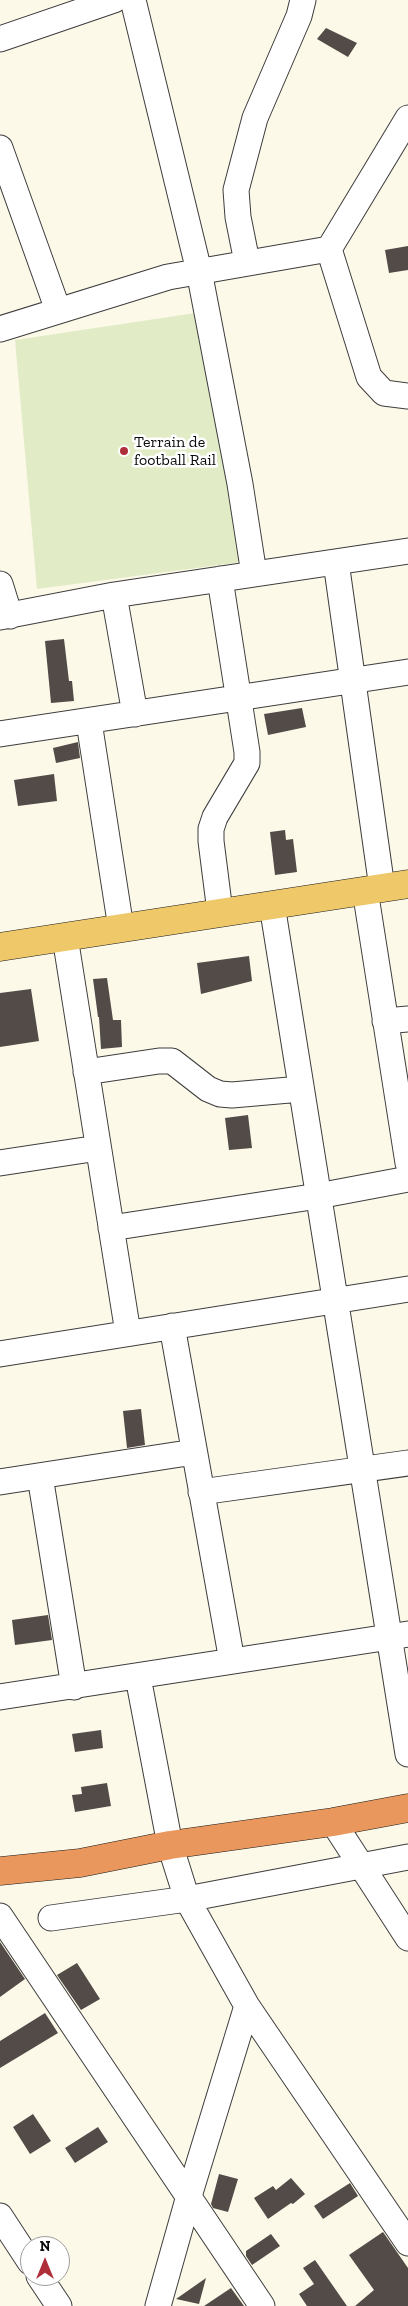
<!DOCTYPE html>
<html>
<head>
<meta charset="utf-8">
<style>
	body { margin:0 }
	#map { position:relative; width:408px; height:2306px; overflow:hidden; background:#fdf9e9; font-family:"Zilla Slab",serif }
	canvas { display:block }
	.north { position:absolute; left:20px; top:2236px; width:50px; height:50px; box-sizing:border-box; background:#fff; border:1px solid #9d9d9d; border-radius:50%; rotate:0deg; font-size:14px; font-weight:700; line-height:20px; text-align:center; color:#0a0a0a }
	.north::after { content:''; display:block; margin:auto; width:18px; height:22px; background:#ae2e3a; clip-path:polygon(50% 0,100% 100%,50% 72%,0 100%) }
</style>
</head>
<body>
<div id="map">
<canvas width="408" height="2306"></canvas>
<div class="north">N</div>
</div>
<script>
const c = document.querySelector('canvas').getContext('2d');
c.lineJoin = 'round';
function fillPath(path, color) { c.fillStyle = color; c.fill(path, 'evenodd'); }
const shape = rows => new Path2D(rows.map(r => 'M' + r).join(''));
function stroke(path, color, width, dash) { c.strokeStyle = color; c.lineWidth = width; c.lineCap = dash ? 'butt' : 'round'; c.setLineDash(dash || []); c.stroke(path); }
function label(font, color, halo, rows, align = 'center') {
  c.font = font + ' "Zilla Slab",serif'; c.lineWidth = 5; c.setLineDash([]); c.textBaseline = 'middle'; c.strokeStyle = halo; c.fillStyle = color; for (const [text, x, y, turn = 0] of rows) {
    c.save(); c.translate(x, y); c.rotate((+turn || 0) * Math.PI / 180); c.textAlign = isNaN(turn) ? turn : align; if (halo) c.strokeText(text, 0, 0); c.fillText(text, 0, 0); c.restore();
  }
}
fillPath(shape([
	[202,312,242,562,37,589,15,340]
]), '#e1ecc7');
fillPath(shape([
	[326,28,357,43,348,57,317,39],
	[408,246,408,270,389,273,385,250],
	[64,639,69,681,72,681,74,701,51,703,45,641],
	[302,708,306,727,268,735,264,714],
	[78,742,80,758,56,763,53,748],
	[54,774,57,801,18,806,14,780],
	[285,830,286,840,293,839,297,872,275,875,270,832],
	[249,956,252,981,201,994,197,963],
	[107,978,113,1020,121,1020,122,1047,101,1049,99,1017,98,1017,93,979],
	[31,989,39,1041,0,1047,0,993],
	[248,1115,252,1148,229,1150,225,1118],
	[141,1409,145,1445,127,1448,123,1411],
	[48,1615,52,1640,15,1645,12,1620],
	[101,1730,103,1748,75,1752,72,1734],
	[107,1783,111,1806,75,1812,72,1795,82,1794,81,1787],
	[0,1942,25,1979,0,1997],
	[77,1963,100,1999,81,2010,57,1975],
	[45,2013,58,2033,0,2068,0,2041],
	[33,2114,51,2141,30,2154,13,2127],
	[98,2127,108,2142,75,2163,65,2148],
	[219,2174,238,2179,228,2212,213,2208,211,2204],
	[291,2178,305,2194,293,2204,291,2203,268,2219,254,2198,273,2186,276,2190],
	[350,2183,358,2196,323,2219,314,2206],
	[383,2232,408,2268,408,2306,355,2306,374,2290,349,2255],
	[271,2234,280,2246,252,2265,246,2256,246,2251],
	[315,2260,347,2306,307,2306,299,2294,314,2284,303,2268],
	[206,2278,199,2304,176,2299],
	[231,2288,244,2306,204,2306]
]), '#524b48');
const minor = shape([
	[133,0,199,271,240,484,254,574],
	[0,39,114,0],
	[0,148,58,310],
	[329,249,408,118],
	[247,262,238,217,236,190,255,118,299,16,303,0],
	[0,329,168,277,329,249,369,377,384,393,408,396],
	[336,562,382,888],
	[220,579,247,752,247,763,215,817,211,829,211,841,220,912],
	[0,584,10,616],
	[114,595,135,714],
	[0,617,114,595,408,551],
	[89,722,121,928],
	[0,734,408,672],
	[365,890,408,1163],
	[272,905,408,1754],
	[65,937,128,1333],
	[385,1021,408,1019],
	[86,1072,159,1061,172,1061,208,1089,220,1094,232,1095,301,1089],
	[0,1163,98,1148],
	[111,1228,318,1196,408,1179],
	[172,1326,232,1661],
	[0,1354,408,1289],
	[40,1476,74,1687],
	[0,1482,194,1452],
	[201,1492,408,1463],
	[138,1677,170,1845,187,1899,247,2006,408,2243],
	[0,1697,408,1634],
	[333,1822,408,1938],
	[0,1916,262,2306],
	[51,1918,187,1899,408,1857],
	[0,2216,30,2262],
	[39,2276,59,2306],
	[158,2306,189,2196,247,2006]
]);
const major = shape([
	[0,947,408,884]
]);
const highway = shape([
	[0,1871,80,1863,170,1845,333,1822,408,1808]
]);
stroke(minor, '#3d3d3d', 27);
stroke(major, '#1b1b1b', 29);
stroke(highway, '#1b1b1b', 29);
stroke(minor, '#fff', 25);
stroke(major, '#eec869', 28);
stroke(highway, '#e9975c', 28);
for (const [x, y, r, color] of [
	[124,451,5,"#ae2e3a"]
]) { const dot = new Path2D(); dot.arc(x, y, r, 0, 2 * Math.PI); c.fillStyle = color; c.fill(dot); stroke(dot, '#fff', 2); }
label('16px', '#0a0a0a', '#fff', [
	["Terrain de",134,442],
	["football Rail",134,460]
], 'left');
</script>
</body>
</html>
